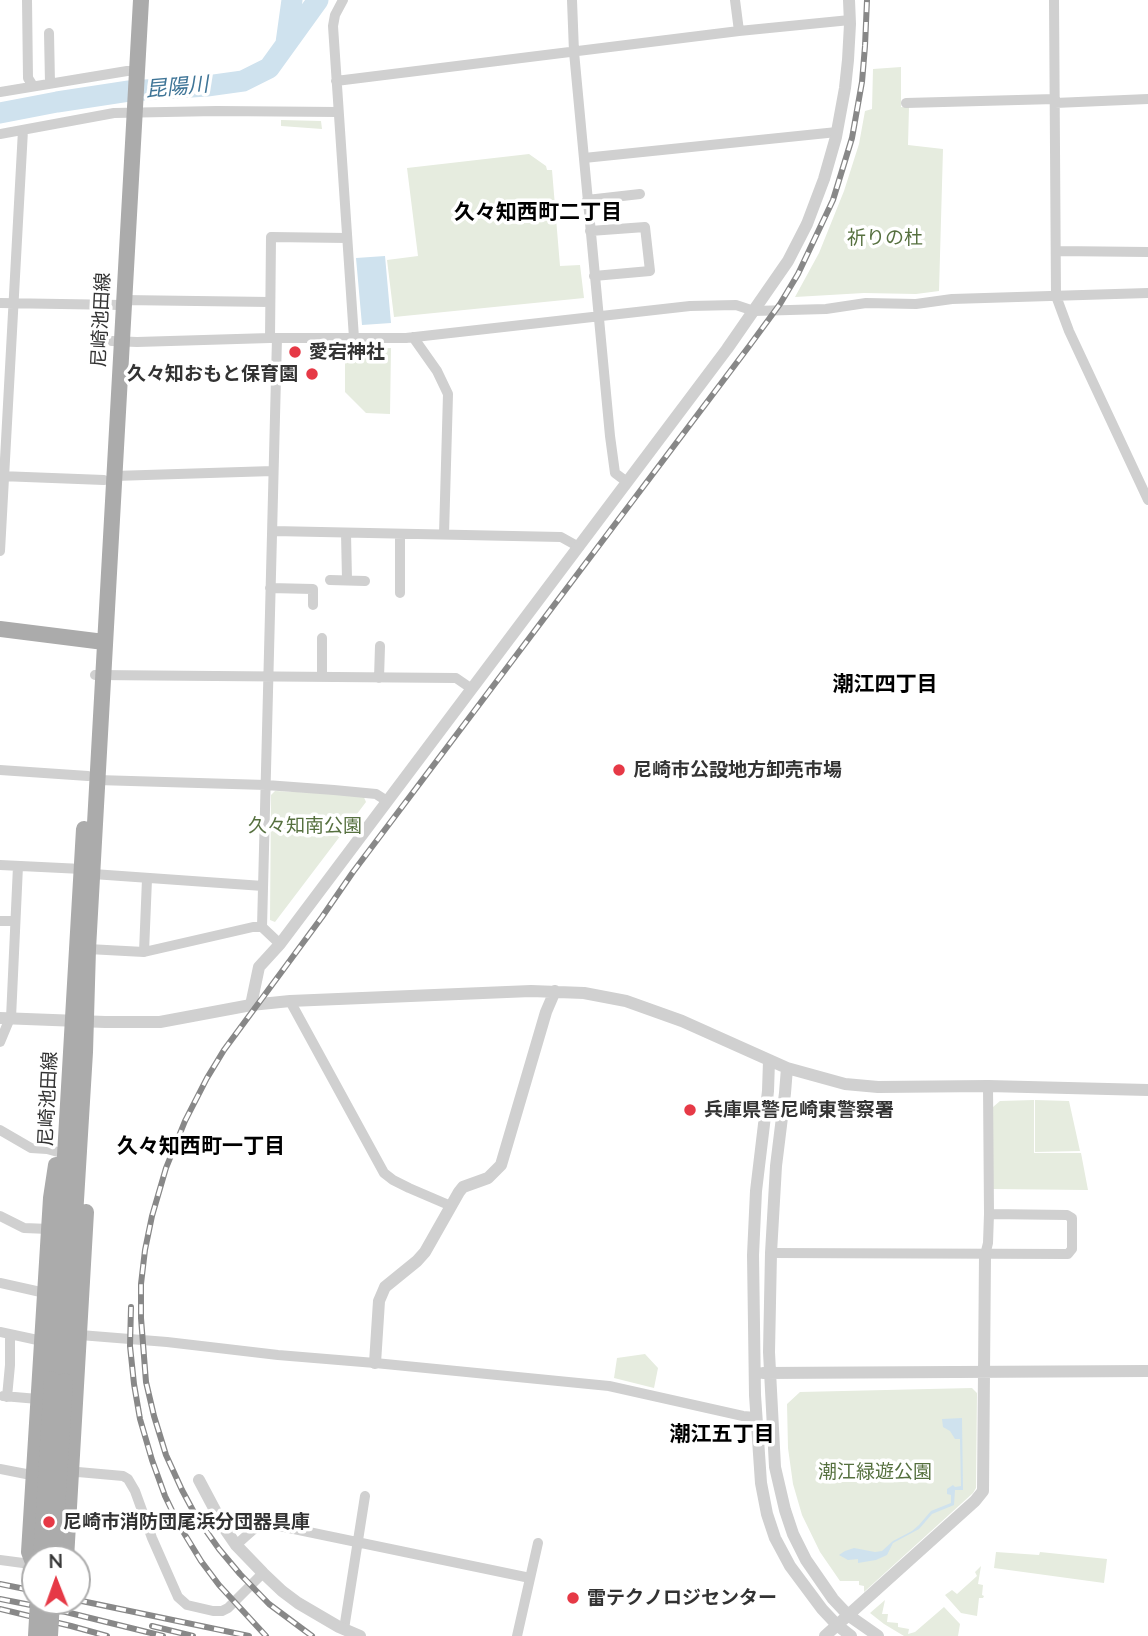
<!DOCTYPE html>
<html>
<head>
<meta charset="utf-8">
<style>
	body { margin:0 }
	#map { position:relative; width:1148px; height:1636px; overflow:hidden; background:#fff; font-family:Lato,sans-serif }
	canvas { display:block }
	.north { position:absolute; left:21px; top:1545px; width:70px; height:70px; box-sizing:border-box; background:#fff; border:2px solid #adadad; border-radius:50%; rotate:359deg; font-size:19px; font-weight:700; line-height:28px; text-align:center; color:#333 }
	.north::after { content:''; display:block; margin:auto; width:24px; height:32px; background:#e63946; clip-path:polygon(50% 0,100% 100%,50% 72%,0 100%) }
</style>
</head>
<body>
<div id="map">
<canvas width="1148" height="1636"></canvas>
<div class="north">N</div>
</div>
<script>
const c = document.querySelector('canvas').getContext('2d');
c.lineJoin = 'round';
function fillPath(path, color) { c.fillStyle = color; c.fill(path, 'evenodd'); }
const shape = rows => new Path2D(rows.map(r => 'M' + r).join(''));
function stroke(path, color, width, dash) { c.strokeStyle = color; c.lineWidth = width; c.lineCap = dash ? 'butt' : 'round'; c.setLineDash(dash || []); c.stroke(path); }
function label(font, color, halo, rows, align = 'center') {
  c.font = font + ' Lato,"Noto Sans JP",sans-serif'; c.lineWidth = 7; c.setLineDash([]); c.textBaseline = 'middle'; c.strokeStyle = halo; c.fillStyle = color; for (const [text, x, y, turn = 0] of rows) {
    c.save(); c.translate(x, y); c.rotate((+turn || 0) * Math.PI / 180); c.textAlign = isNaN(turn) ? turn : align; if (halo) c.strokeText(text, 0, 0); c.fillText(text, 0, 0); c.restore();
  }
}
fillPath(shape([
	[901,67,901,107,909,107,908,145,943,149,939,291,916,294,864,293,795,297,819,253,844,191,859,144,865,111,872,109,873,69],
	[281,120,321,121,322,129,281,126],
	[529,154,546,166,547,170,552,170,560,266,580,265,584,298,394,317,387,260,418,256,407,168],
	[391,348,390,414,366,413,345,392,345,350],
	[275,791,363,795,366,802,275,922,270,920,271,795],
	[1034,1100,1034,1153,1081,1153,1088,1190,993,1189,993,1107,1000,1101],
	[1035,1100,1069,1101,1080,1151,1035,1152],
	[645,1354,658,1368,654,1388,614,1378,617,1358],
	[972,1388,977,1393,976,1488,973,1493,864,1592,864,1586,859,1585,859,1581,840,1581,820,1552,802,1515,793,1484,788,1448,787,1404,800,1392],
	[996,1552,1039,1555,1040,1552,1107,1559,1104,1583,994,1568],
	[981,1566,978,1584,983,1585,982,1595,984,1596,983,1598,979,1598,977,1616,961,1613,945,1595,952,1590,957,1594,977,1576,975,1572],
	[885,1600,882,1614,888,1614,887,1622,898,1623,898,1627,909,1629,908,1634,915,1632,944,1607,960,1624,958,1636,904,1636,884,1624,870,1613]
]), '#e6ecdf');
fillPath(shape([
	[385,256,391,323,362,325,356,258],
	[962,1418,963,1490,955,1490,954,1505,932,1514,919,1529,893,1543,887,1555,876,1560,858,1563,858,1559,848,1560,839,1555,845,1551,854,1548,875,1552,882,1551,893,1541,912,1531,919,1525,931,1511,951,1503,951,1495,947,1494,947,1489,953,1485,955,1487,961,1486,960,1439,955,1439,950,1431,943,1427,942,1419]
]), '#cfe2ee');
stroke(shape([
	[286,43,292,0],
	[0,113,57,102,129,91,207,86,243,81,269,68,318,0]
]), '#cfe2ee', 21);
stroke(shape([
	[27,0,28,78,33,86],
	[343,0,335,15,333,26,354,338],
	[572,0,574,52,610,436,615,473,627,482],
	[735,0,739,31],
	[1054,0,1056,296,1069,331,1148,500],
	[49,33,50,83],
	[336,81,739,31,850,20],
	[0,92,127,71,136,71],
	[906,103,1055,99],
	[1055,103,1148,99],
	[0,134,114,113,217,111,338,112],
	[584,158,837,132],
	[587,200,640,194],
	[590,231,645,227,650,271,594,276],
	[1056,251,1148,252],
	[123,300,270,302],
	[0,303,122,305],
	[413,337,437,371,448,394,444,534],
	[270,338,271,237,347,238],
	[277,338,262,927,280,944],
	[112,341,137,342,270,338,406,338,690,306,736,305,754,311,826,309,866,303,916,304,952,299,1148,293],
	[0,476,104,480],
	[114,476,273,471],
	[273,531,561,537,579,547],
	[346,533,347,580],
	[0,551,23,130],
	[330,580,365,581],
	[270,588,313,589,313,605],
	[400,593,400,534],
	[95,675,456,678,472,689],
	[322,677,322,638],
	[379,678,380,646],
	[0,770,88,776],
	[97,780,266,785,334,790,376,794,387,801],
	[0,865,82,869,93,874,263,886],
	[0,921,15,921],
	[88,949,144,952,253,927,262,927],
	[144,952,147,879],
	[290,1001,384,1173,393,1180,409,1188,451,1206],
	[11,1018,18,866],
	[0,1042,10,1018],
	[0,1130,31,1148,47,1149,58,1152],
	[0,1216,24,1228,49,1229],
	[771,1253,1068,1254,1072,1249,1072,1218,1067,1215,989,1214],
	[985,1255,988,1243,989,1214,988,1086],
	[0,1283,45,1293],
	[0,1332,42,1341],
	[80,1335,167,1342,278,1355,375,1363,609,1386,743,1416,756,1417],
	[3,1396,38,1399],
	[7,1397,10,1365,10,1335],
	[0,1469,26,1474,38,1473],
	[68,1475,78,1472,123,1476,128,1479,135,1491,152,1538,174,1588,178,1597,187,1605,213,1611,222,1611,228,1608,263,1573],
	[236,1545,254,1529,263,1524,270,1524,530,1578],
	[0,1560,23,1563,32,1560],
	[344,1629,365,1496],
	[517,1636,538,1543]
]), '#d0d0d0', 10);
stroke(shape([
	[251,1005,259,967,280,944,727,349,788,261,807,224,824,179,836,137,845,88,848,60,850,24,849,0],
	[0,1018,105,1022,160,1022,251,1005,290,1001,531,991,584,993,626,1001,682,1021,787,1068,845,1084,878,1087,988,1086,1148,1090],
	[769,1061,768,1091,756,1191,753,1255,755,1395,761,1483,767,1514,775,1538,790,1566,822,1609,837,1625,851,1636],
	[787,1068,785,1093,776,1166,771,1253,769,1352,775,1467,785,1510,793,1534,806,1560,833,1599,848,1615,878,1636],
	[375,1363,379,1301,385,1287,417,1261,425,1252,459,1192,463,1187,488,1178,501,1165,546,1012,555,991],
	[763,1373,1148,1371],
	[199,1480,225,1529,236,1545,263,1573,282,1591,298,1603,339,1627,360,1636],
	[825,1636,975,1501,983,1491,985,1255]
]), '#d0d0d0', 12);
stroke(shape([
	[0,629,104,642],
	[52,1379,84,829],
	[65,1381,85,1052,88,949,141,0],
	[66,1559,86,1212],
	[35,1561,32,1560,29,1552,51,1198,56,1165]
]), '#ababab', 16);
const rail = shape([
	[131,1307,130,1346,134,1384,140,1419,152,1460,165,1496,179,1525,201,1561,219,1585,266,1636],
	[0,1584,35,1591],
	[0,1599,66,1612,163,1636],
	[77,1600,249,1636],
	[0,1609,71,1626,107,1636],
	[152,1626,193,1636],
	[312,1636,269,1604,240,1574,219,1549,197,1518,182,1490,166,1455,154,1416,146,1382,141,1318,141,1284,145,1250,152,1216,166,1168,185,1121,207,1078,224,1050,322,917,353,872,750,345,780,304,798,274,833,200,852,138,862,82,865,46,867,0]
]);
stroke(rail, '#888', 6);
stroke(rail, '#fff', 3.5, [10]);
stroke(shape([
	[41,1559,52,1379],
	[54,1559,65,1381],
	[36,1636,38,1601],
	[50,1636,52,1601]
]), '#ababab', 16);
for (const [x, y, r, color] of [
	[295,352,7,"#e63946"],
	[312,374,7,"#e63946"],
	[619,770,7,"#e63946"],
	[690,1110,7,"#e63946"],
	[49,1522,7,"#e63946"],
	[573,1598,7,"#e63946"]
]) { const dot = new Path2D(); dot.arc(x, y, r, 0, 2 * Math.PI); c.fillStyle = color; c.fill(dot); stroke(dot, '#fff', 2.5); }
label('19px', '#56703f', '#fff', [
	["祈りの杜",885,238],
	["久々知南公園",305,826],
	["潮江緑遊公園",875,1472]
]);
label('19px', '#333', '#fff', [
	["尼崎池田線",101,320,-87],
	["尼崎池田線",48,1099,-87]
]);
label('bold 19px', '#333', '#fff', [
	["愛宕神社",309,352],
	["久々知おもと保育園",298,374,"right"],
	["尼崎市公設地方卸売市場",633,770],
	["兵庫県警尼崎東警察署",704,1110],
	["尼崎市消防団尾浜分団器具庫",63,1522],
	["雷テクノロジセンター",587,1598]
], 'left');
label('italic 21px', '#3f7597', '#fff', [
	["昆陽川",177,87,-5]
]);
label('bold 21px', '#000', '#fff', [
	["久々知西町二丁目",538,212],
	["潮江四丁目",885,684],
	["久々知西町一丁目",201,1146],
	["潮江五丁目",722,1434]
]);
</script>
</body>
</html>
